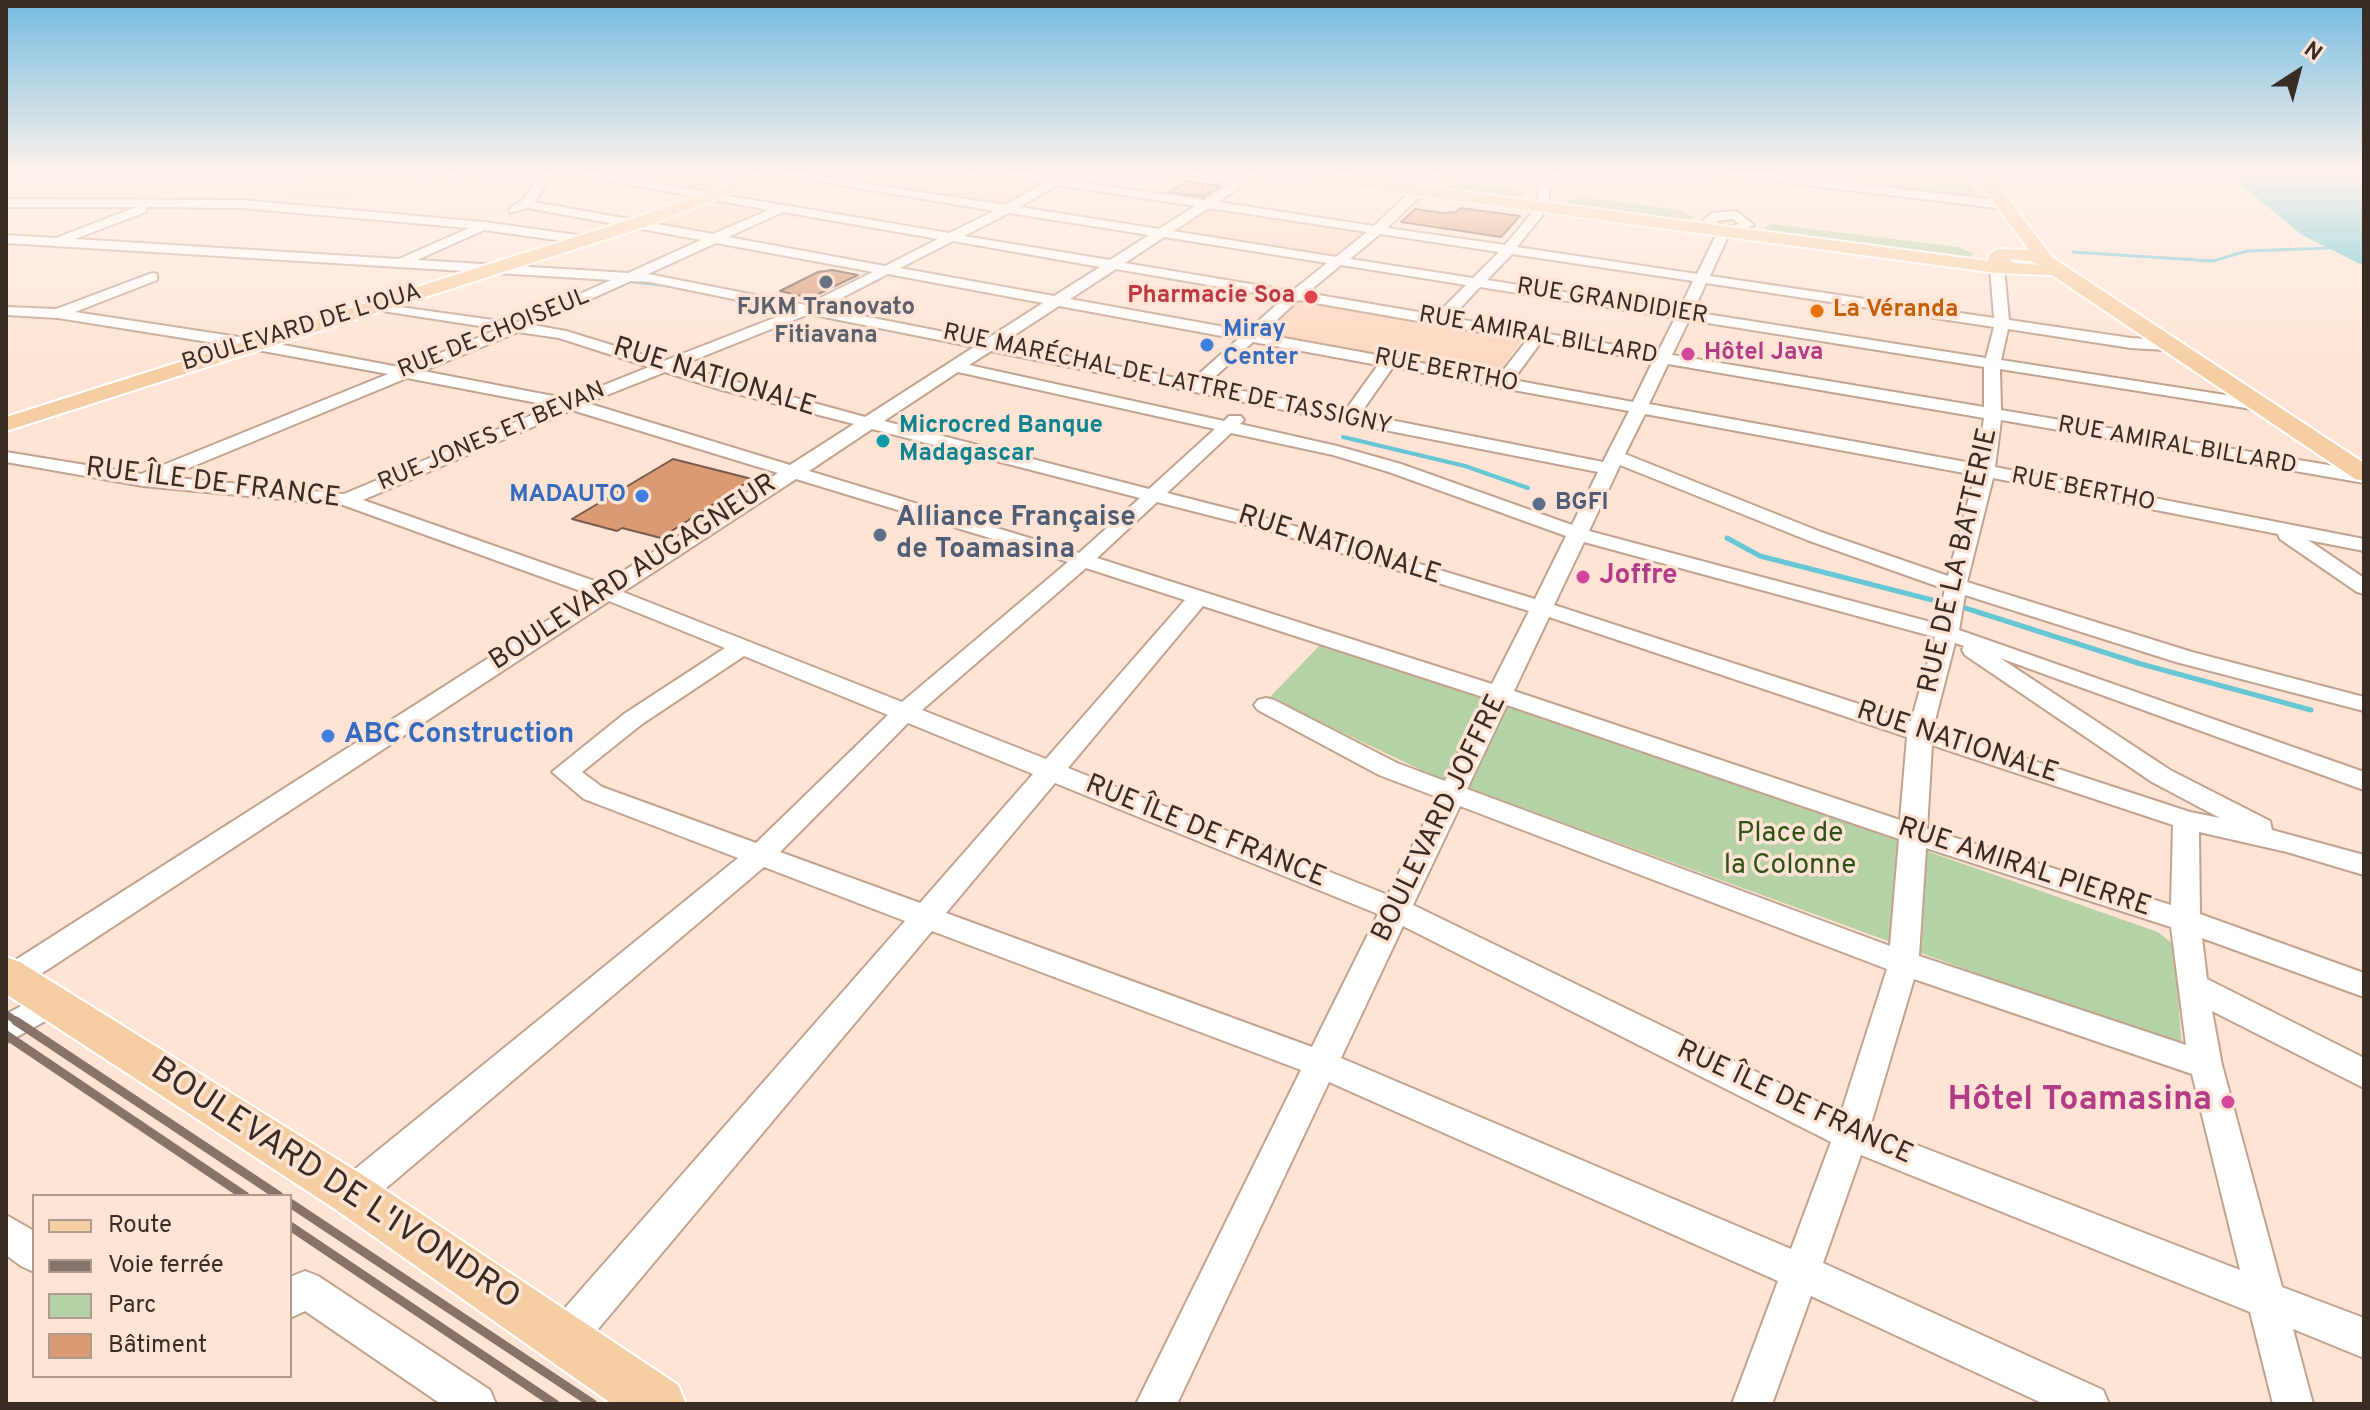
<!DOCTYPE html>
<html>
<head>
<meta charset="utf-8">
<style>
	body { margin:0 }
	#map { position:relative; width:2370px; height:1410px; overflow:hidden; background:#ffe4d5; font-family:Overpass,sans-serif }
	canvas { display:block }
	.frame { position:absolute; inset:0; border:8px solid #392c25; pointer-events:none }
	.legend { position:absolute; left:32px; top:1194px; width:260px; height:184px; box-sizing:border-box; background:#ffe4d5; border:2px solid #b09a8f; margin:0; padding:10px 14px; list-style:none; font-size:24px; color:#392c25 }
	.legend li { display:flex; align-items:center; gap:16px; height:40px }
	.legend b { width:40px; border:2px solid #b09a8f }
	.north { position:absolute; left:2258px; top:32px; width:80px; height:80px; -webkit-text-stroke:6px #ffe4d5; paint-order:stroke; rotate:36deg; font-size:22px; font-weight:700; line-height:32px; text-align:center; color:#392c25 }
	.north::after { content:''; display:block; margin:auto; width:28px; height:36px; background:#392c25; clip-path:polygon(50% 0,100% 100%,50% 72%,0 100%) }
</style>
</head>
<body>
<div id="map">
<canvas width="2370" height="1410"></canvas>
<div class="frame"></div>
<ul class="legend">
<li><b style="height:10px;background:#f6cea3"></b>Route</li>
<li><b style="height:10px;background:#867369"></b>Voie ferrée</li>
<li><b style="height:22px;background:#b5d2a6"></b>Parc</li>
<li><b style="height:22px;background:#da9a74"></b>Bâtiment</li>
</ul>
<div class="north">N</div>
</div>
<script>
const c = document.querySelector('canvas').getContext('2d');
c.lineJoin = 'round';
function fillPath(path, color) { c.fillStyle = color; c.fill(path, 'evenodd'); }
const shape = rows => new Path2D(rows.map(r => 'M' + r).join(''));
function stroke(path, color, width, dash) { c.strokeStyle = color; c.lineWidth = width; c.lineCap = dash ? 'butt' : 'round'; c.setLineDash(dash || []); c.stroke(path); }
function label(font, color, halo, rows, align = 'center') {
  c.font = font + ' Overpass,sans-serif'; c.lineWidth = 7; c.setLineDash([]); c.textBaseline = 'middle'; c.strokeStyle = halo; c.fillStyle = color; for (const [text, x, y, turn = 0] of rows) {
    c.save(); c.translate(x, y); c.rotate((+turn || 0) * Math.PI / 180); c.textAlign = isNaN(turn) ? turn : align; if (halo) c.strokeText(text, 0, 0); c.fillText(text, 0, 0); c.restore();
  }
}
fillPath(shape([
	[336,172,425,172,403,183,385,182,345,199,280,199,296,192,286,190],
	[957,172,1041,185,1003,205,800,173],
	[707,199,778,210,713,234,638,221],
	[1202,209,1366,233,1336,258,1170,231],
	[1300,299,1523,338,1495,378,1260,335]
]), '#fed6be');
fillPath(shape([
	[585,172,718,172,768,176,713,194],
	[1764,172,1965,172,1980,200,1762,175],
	[1463,182,1519,189,1528,195,1510,198,1454,191,1447,187],
	[1580,197,1681,210,1695,218,1683,221,1571,207,1564,203],
	[1771,224,1958,247,1974,254,1969,258,1960,258,1769,232,1764,228],
	[1321,644,1813,804,1878,834,2158,932,2174,945,2182,1048,1432,775,1269,698]
]), '#b5d2a6');
fillPath(shape([
	[2225,172,2364,172,2364,266,2302,235]
]), '#66c6d4');
stroke(shape([
	[2073,252,2213,261,2247,251,2328,248],
	[625,281,669,286]
]), '#66c6d4', 3);
stroke(shape([
	[1343,437,1465,466,1528,488]
]), '#66c6d4', 4);
stroke(shape([
	[1727,538,1760,556,1940,602],
	[1962,607,2141,664,2311,710]
]), '#66c6d4', 5);
const building = shape([
	[1187,181,1221,186,1203,197,1169,192,1187,181],
	[1460,208,1520,216,1501,237,1401,222,1415,209,1443,213,1456,212,1460,208],
	[832,270,858,275,810,298,780,291,818,272,832,270],
	[673,459,752,479,661,538,622,528,617,531,572,519,673,459]
]);
fillPath(building, '#da9a74');
stroke(building, '#775b4b', 2);
const minor = shape([
	[452,172,465,172,462,175,467,178,461,181,448,180,446,178,452,172],
	[543,172,555,172,534,202,713,234,769,210,561,172,587,172,949,233,994,211,771,173,792,172,1005,205,1044,183,986,172,1015,172,1054,178,1060,176,1065,180,1204,200,1231,183,1170,172,1240,178,1248,172,1262,172,1218,202,1374,226,1432,172,1445,172,1387,228,1505,245,1537,207,1539,187,1556,172,1569,172,1549,190,1549,207,1517,247,1697,274,1717,233,1706,228,1703,220,1712,213,1736,211,1754,225,1729,234,1710,276,1994,318,1990,268,1997,264,2004,268,2009,320,2131,338,2166,340,2174,345,2166,350,2131,348,2008,329,2001,360,2264,401,2266,405,2264,409,2258,410,2000,369,2001,410,2364,471,2364,483,2001,420,1995,467,2364,539,2364,551,2308,540,2364,578,2364,594,2357,592,2280,539,2278,534,1993,478,1967,582,2192,652,2364,697,2364,711,2176,662,1965,595,1959,630,2364,772,2364,790,2000,658,2170,770,2270,821,2272,830,2364,855,2364,875,2287,852,2199,832,2200,914,2364,973,2364,997,2202,938,2207,979,2364,1058,2364,1088,2212,1011,2222,1065,2282,1287,2364,1318,2364,1358,2293,1329,2313,1404,2273,1404,2250,1312,1861,1155,1823,1263,2103,1390,2109,1404,2044,1404,1811,1296,1772,1404,1732,1404,1778,1281,1329,1082,1177,1404,1136,1404,1301,1070,932,931,578,1353,564,1359,550,1353,544,1339,550,1325,905,921,764,867,365,1206,352,1210,339,1206,334,1194,339,1182,738,858,584,799,552,772,624,714,725,648,609,601,24,985,13,989,6,987,6,966,589,594,343,505,143,486,6,462,6,452,141,474,388,374,252,349,58,318,6,315,6,307,56,309,152,273,157,274,157,280,75,312,252,339,404,368,499,329,376,310,371,309,371,303,515,323,611,280,6,243,6,235,56,238,136,207,6,207,6,199,241,200,484,222,585,236,591,240,585,244,484,230,417,260,628,273,701,240,528,208,510,213,510,207,522,201,543,172],
	[1057,185,1195,206,1159,229,1019,207,1057,185],
	[147,207,241,208,469,228,399,259,75,239,146,212,147,207],
	[1209,208,1367,232,1336,257,1173,231,1209,208],
	[783,212,938,239,885,266,728,237,783,212],
	[1009,213,1149,235,1110,260,964,236,1009,213],
	[1733,219,1739,224,1725,228,1716,221,1733,219],
	[1380,234,1499,252,1473,278,1350,259,1380,234],
	[1164,237,1327,263,1292,291,1125,263,1164,237],
	[953,241,1100,267,1054,296,900,268,953,241],
	[716,243,873,272,806,305,648,274,716,243],
	[1512,254,1693,281,1679,310,1487,280,1512,254],
	[1341,265,1466,285,1436,315,1307,293,1341,265],
	[1116,269,1284,298,1247,331,1070,299,1116,269],
	[888,274,1043,303,985,340,822,308,888,274],
	[631,281,650,282,792,311,664,361,566,331,533,325,631,281],
	[1706,283,1994,327,1986,358,1693,312,1706,283],
	[1480,287,1675,318,1658,352,1451,318,1480,287],
	[1298,300,1527,340,1498,377,1262,334,1298,300],
	[1059,306,1238,339,1191,381,1002,343,1059,306],
	[809,314,974,347,865,417,679,366,809,314],
	[1689,320,1984,367,1984,407,1672,355,1689,320],
	[518,332,559,338,649,367,569,399,423,371,518,332],
	[1253,342,1378,365,1345,411,1207,384,1253,342],
	[1541,342,1653,361,1633,402,1513,380,1541,342],
	[991,351,1349,423,1598,472,1572,525,1401,464,1337,446,1240,424,1244,420,1241,416,1229,416,1224,421,969,365,991,351],
	[1668,364,1984,418,1977,464,1649,404,1668,364],
	[1393,367,1502,388,1629,411,1603,462,1360,414,1393,367],
	[665,372,722,390,854,424,790,465,587,403,665,372],
	[958,372,1215,429,1149,489,884,421,958,372],
	[407,378,553,406,344,494,167,477,407,378],
	[572,410,778,473,603,584,363,500,572,410],
	[1645,414,1975,475,1948,576,1821,532,1625,454,1645,414],
	[872,429,1140,498,1079,553,809,471,872,429],
	[1231,433,1333,455,1389,472,1566,536,1535,599,1281,522,1167,493,1231,433],
	[1620,465,1807,540,1945,589,1938,624,1589,531,1620,465],
	[796,479,1059,559,1068,562,902,702,623,592,796,479],
	[1157,502,1267,530,1529,611,1492,684,1097,558,1157,502],
	[1584,542,1935,637,1911,721,1554,605,1584,542],
	[1086,568,1185,600,1046,759,922,710,1086,568],
	[1203,606,1486,698,1445,781,1397,763,1274,700,1266,698,1258,700,1254,705,1258,710,1379,775,1437,797,1388,895,1068,768,1203,606],
	[1549,617,1907,737,1900,820,1514,691,1549,617],
	[1955,643,1964,646,1962,650,1965,655,2152,782,2220,818,2190,812,1933,728,1955,643],
	[744,656,888,715,756,843,602,787,582,772,642,724,744,656],
	[1507,705,1899,839,1890,946,1467,789,1507,705],
	[908,723,1033,774,920,903,780,852,908,723],
	[1932,745,2173,825,2171,905,1927,829,1932,745],
	[1055,783,1378,914,1312,1047,946,913,1055,783],
	[1460,806,1887,969,1841,1113,1413,905,1460,806],
	[1926,848,2171,927,2186,1045,1919,956,1926,848],
	[1403,926,1831,1142,1791,1249,1341,1058,1403,926],
	[1914,979,2192,1074,2240,1270,1870,1127,1914,979],
	[1718,172,1753,172,2004,201,2010,205,2004,209,1724,175,1718,172],
	[52,990,63,993,68,1002,63,1011,6,1043,6,1014,52,990],
	[6,1215,34,1231,34,1272,21,1266,6,1255,6,1215],
	[305,1271,318,1276,490,1390,496,1404,441,1404,305,1311,290,1318,290,1277,305,1271]
]);
const major = shape([
	[766,172,787,172,644,227,6,431,6,417,632,219,766,172],
	[1274,172,1315,172,1988,261,1989,255,1997,249,2029,250,1986,191,1978,172,1993,172,2001,190,2053,258,2364,463,2364,481,2355,479,2052,275,1997,273,1281,177,1274,172],
	[2008,259,2030,261,2039,265,2015,263,2008,259],
	[6,957,20,962,369,1179,678,1385,686,1404,612,1404,335,1209,6,994,6,957]
]);
stroke(minor, '#c1a28f', 4);
stroke(major, '#fff', 4);
fillPath(minor, '#fff');
fillPath(major, '#f6cea3');
stroke(shape([
	[6,1014,19,1023]
]), '#867369', 7);
stroke(shape([
	[16,1021,279,1196],
	[6,1035,245,1196],
	[290,1203,593,1404],
	[290,1226,555,1404]
]), '#867369', 9);
const sky = c.createLinearGradient(0, 0, 0, 369);
sky.addColorStop(0, '#74bbe0');
sky.addColorStop(0.47, '#fff3ec');
sky.addColorStop(1, '#fff3ec00');
c.fillStyle = sky;
c.fillRect(0, 0, 2370, 369);
for (const [x, y, r, color] of [
	[826,282,8,"#6b7280"],
	[1311,297,8,"#e0444e"],
	[1817,311,8,"#e8710a"],
	[1207,345,8,"#3f7fe0"],
	[1688,354,8,"#d1479c"],
	[883,441,8,"#0f9aa8"],
	[642,496,8,"#3f7fe0"],
	[1539,504,8,"#5c6f8a"],
	[880,535,8,"#5c6f8a"],
	[1583,577,8,"#d1479c"],
	[328,736,8,"#3f7fe0"],
	[2228,1102,8,"#d1479c"]
]) { const dot = new Path2D(); dot.arc(x, y, r, 0, 2 * Math.PI); c.fillStyle = color; c.fill(dot); stroke(dot, '#ffe4d5', 3); }
label('bold 24px', '#be3a42', '#ffe4d5', [
	["Pharmacie Soa",1295,297]
], 'right');
label('24px', '#392c25', '#ffe4d5', [
	["RUE GRANDIDIER",1612,303,9],
	["BOULEVARD DE L'OUA",302,329,-17],
	["RUE DE CHOISEUL",494,335,-22],
	["RUE AMIRAL BILLARD",1538,337,10],
	["RUE BERTHO",1446,372,11],
	["RUE MARÉCHAL DE LATTRE DE TASSIGNY",1167,381,12],
	["RUE JONES ET BEVAN",492,438,-23],
	["RUE AMIRAL BILLARD",2177,447,10],
	["RUE BERTHO",2083,491,11]
]);
label('bold 24px', '#5b616d', '#ffe4d5', [
	["FJKM Tranovato",826,309],
	["Fitiavana",826,337]
]);
label('bold 24px', '#c56008', '#ffe4d5', [
	["La Véranda",1833,311]
], 'left');
label('bold 24px', '#366cbe', '#ffe4d5', [
	["Miray",1223,331],
	["Center",1223,359],
	["MADAUTO",626,496,"right"]
], 'left');
label('bold 24px', '#b23c85', '#ffe4d5', [
	["Hôtel Java",1704,354]
], 'left');
label('bold 24px', '#0d838f', '#ffe4d5', [
	["Microcred Banque",899,427],
	["Madagascar",899,455]
], 'left');
label('bold 24px', '#4e5e75', '#ffe4d5', [
	["BGFI",1555,504]
], 'left');
label('28px', '#392c25', '#ffe4d5', [
	["RUE NATIONALE",714,379,17],
	["RUE ÎLE DE FRANCE",213,485,7],
	["RUE NATIONALE",1339,547,17],
	["RUE DE LA BATTERIE",1960,561,-77],
	["BOULEVARD AUGAGNEUR",634,574,-33],
	["RUE NATIONALE",1957,744,18],
	["BOULEVARD JOFFRE",1441,819,-64],
	["RUE ÎLE DE FRANCE",1205,833,22],
	["RUE AMIRAL PIERRE",2024,869,18],
	["RUE ÎLE DE FRANCE",1794,1104,25]
]);
label('bold 28px', '#4e5e75', '#ffe4d5', [
	["Alliance Française",896,519],
	["de Toamasina",896,551]
], 'left');
label('bold 28px', '#b23c85', '#ffe4d5', [
	["Joffre",1599,577]
], 'left');
label('bold 28px', '#366cbe', '#ffe4d5', [
	["ABC Construction",344,736]
], 'left');
label('28px', '#2e5216', '#ffe4d5', [
	["Place de",1790,835],
	["la Colonne",1790,867]
]);
label('bold 34px', '#b23c85', '#ffe4d5', [
	["Hôtel Toamasina",2212,1102]
], 'right');
label('34px', '#392c25', '#ffe4d5', [
	["BOULEVARD DE L'IVONDRO",334,1186,33]
]);
</script>
</body>
</html>
